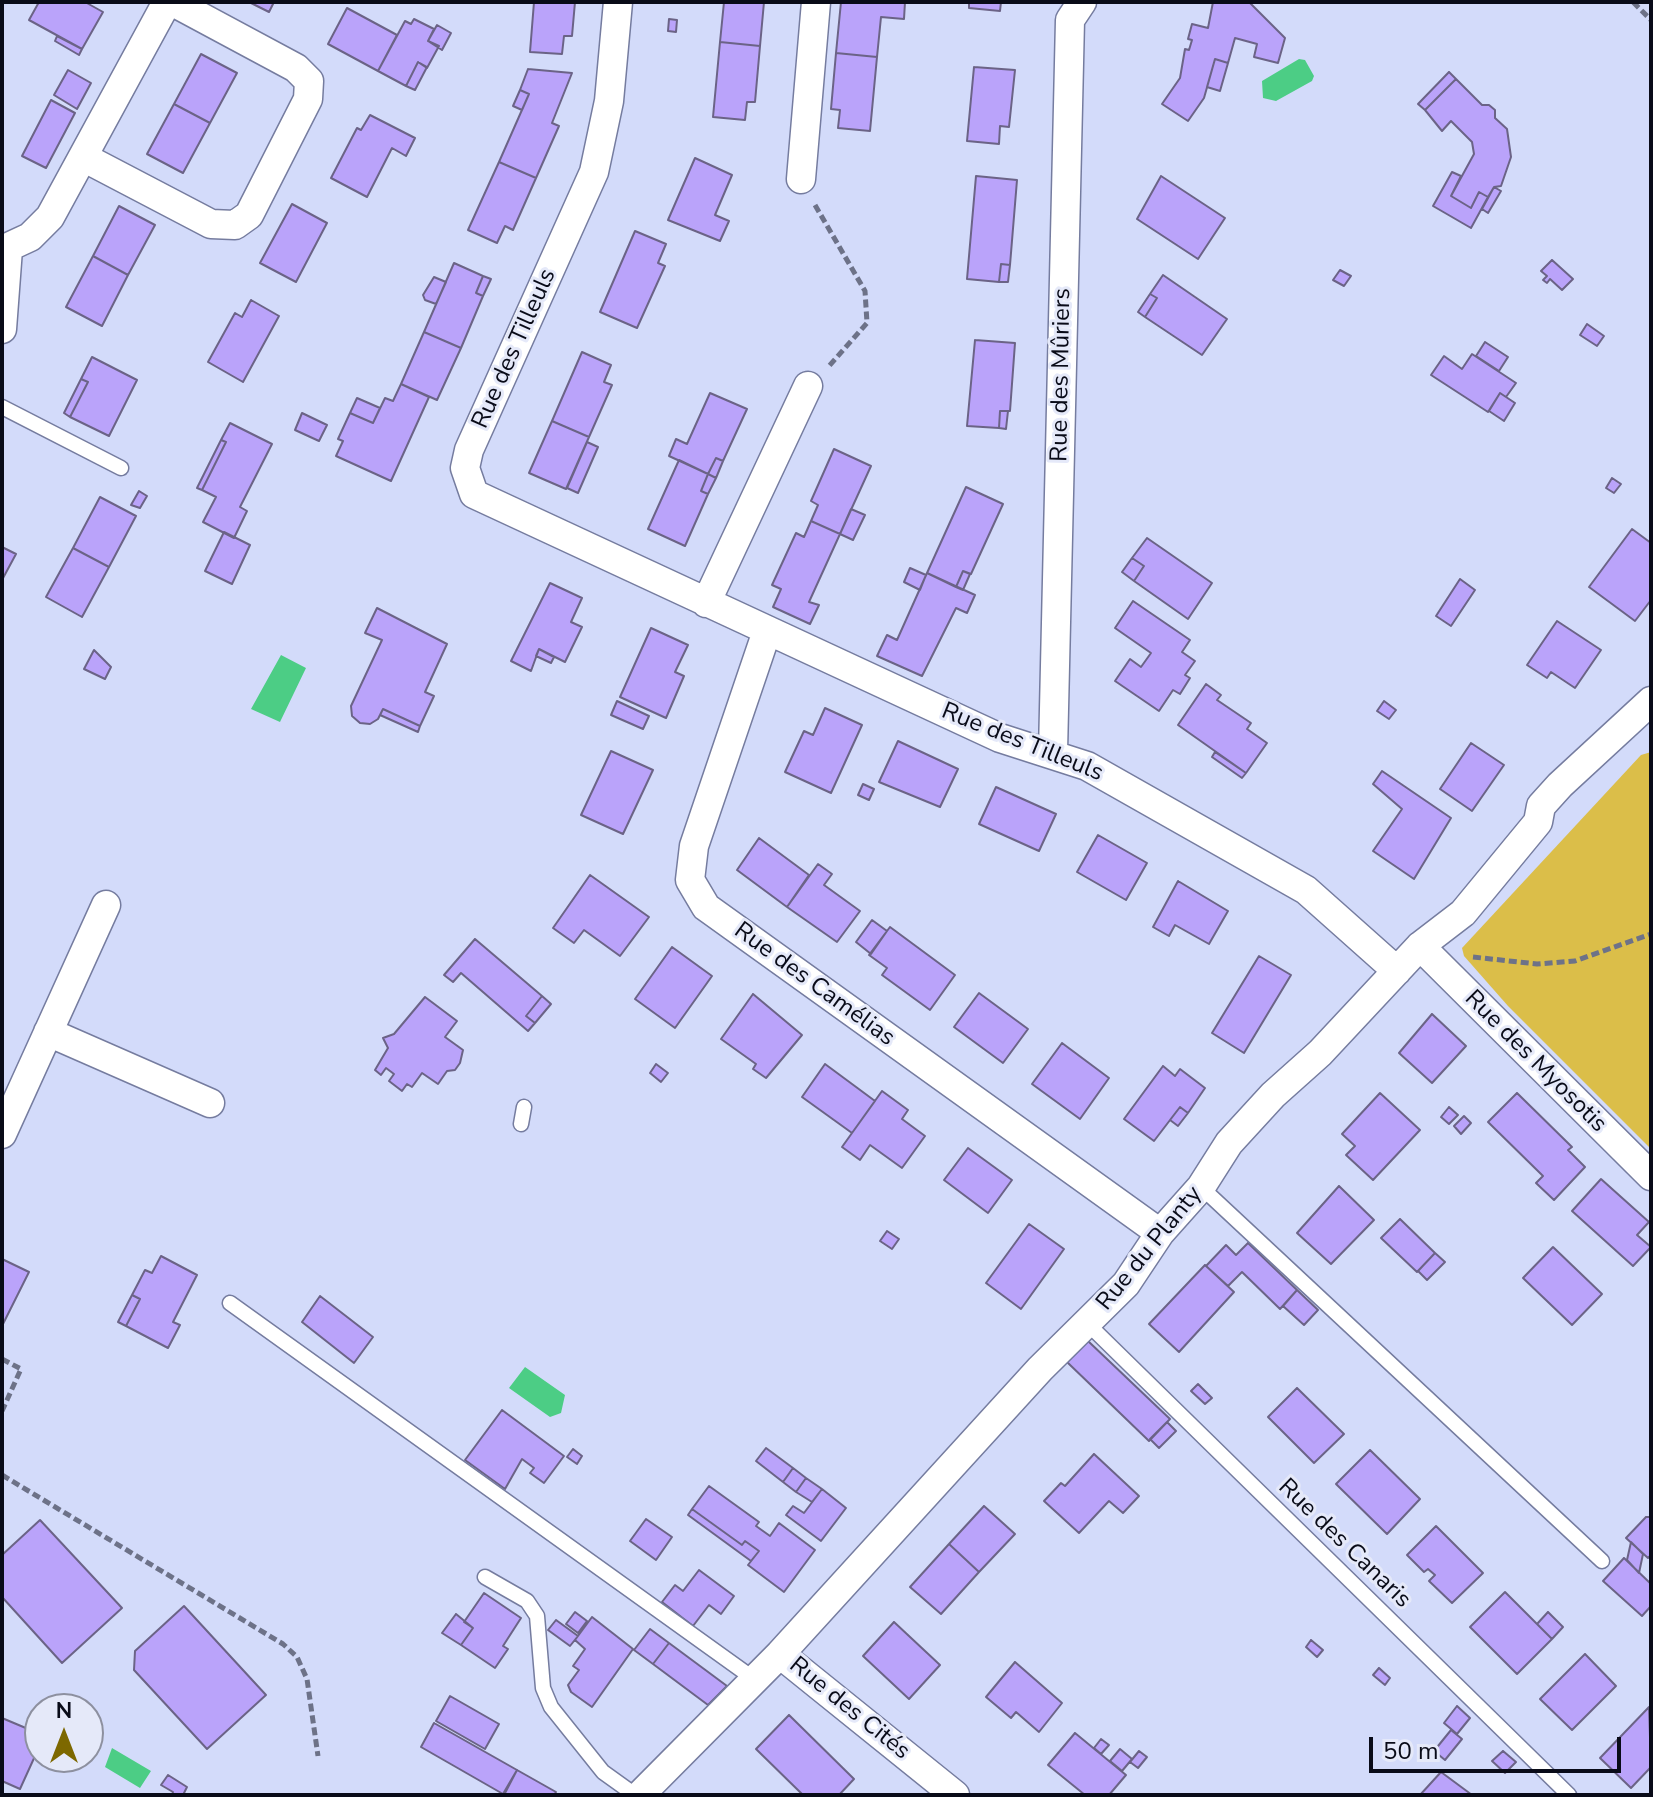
<!DOCTYPE html>
<html>
<head>
<meta charset="utf-8">
<style>
	body { margin:0 }
	#map { position:relative; width:1653px; height:1797px; overflow:hidden; background:#d3dbfa; font-family:"Nunito Sans",sans-serif }
	canvas { display:block }
	.frame { position:absolute; inset:0; border:4px solid #090b18; pointer-events:none }
	.north { position:absolute; left:24px; top:1693px; width:80px; height:80px; box-sizing:border-box; background:#e5e9f9; border:2px solid #8d909f; border-radius:50%; rotate:0deg; font-size:22px; font-weight:700; line-height:32px; text-align:center; color:#090b18 }
	.north::after { content:''; display:block; margin:auto; width:28px; height:36px; background:#7d6800; clip-path:polygon(50% 0,100% 100%,50% 72%,0 100%) }
	.scale { position:absolute; left:1369px; top:1737px; width:252px; height:36px; box-sizing:border-box; border:4px solid #090b18; border-top:0; padding-left:10px; font-size:24px; line-height:28px; white-space:nowrap; color:#090b18; -webkit-text-stroke:6px #e5e9f9; paint-order:stroke }
</style>
</head>
<body>
<div id="map">
<canvas width="1653" height="1797"></canvas>
<div class="frame"></div>
<div class="north">N</div>
<div class="scale">50 m</div>
</div>
<script>
const c = document.querySelector('canvas').getContext('2d');
c.lineJoin = 'round';
function fillPath(path, color) { c.fillStyle = color; c.fill(path, 'evenodd'); }
const shape = rows => new Path2D(rows.map(r => 'M' + r).join(''));
function stroke(path, color, width, dash) { c.strokeStyle = color; c.lineWidth = width; c.lineCap = dash ? 'butt' : 'round'; c.setLineDash(dash || []); c.stroke(path); }
function label(font, color, halo, rows, align = 'center') {
  c.font = font + ' "Nunito Sans",sans-serif'; c.lineWidth = 6; c.setLineDash([]); c.textBaseline = 'middle'; c.strokeStyle = halo; c.fillStyle = color; for (const [text, x, y, turn = 0] of rows) {
    c.save(); c.translate(x, y); c.rotate((+turn || 0) * Math.PI / 180); c.textAlign = isNaN(turn) ? turn : align; if (halo) c.strokeText(text, 0, 0); c.fillText(text, 0, 0); c.restore();
  }
}
fillPath(shape([
	[1651,752,1651,1147,1650,1148,1508,1006,1464,956,1462,948,1641,755]
]), '#dbbe49');
fillPath(shape([
	[1299,59,1305,60,1314,76,1312,81,1276,101,1263,98,1262,81],
	[281,655,306,668,280,722,251,709],
	[525,1367,565,1395,561,1413,550,1417,509,1388],
	[112,1748,151,1771,140,1788,105,1767]
]), '#4ccd85');
const building = shape([
	[39,2,85,2,103,12,82,49,29,20,39,2],
	[249,2,274,2,269,12,249,2],
	[534,2,575,2,572,36,564,36,562,54,530,52,534,2],
	[724,2,764,2,760,46,720,42,724,2],
	[841,2,905,2,904,19,881,17,877,57,836,53,841,2],
	[969,2,1001,2,1000,11,969,8,969,2],
	[1213,2,1249,2,1285,38,1278,63,1254,57,1257,44,1235,38,1228,63,1215,59,1204,98,1188,121,1162,104,1180,78,1185,49,1189,50,1192,40,1188,39,1192,24,1208,28,1213,2],
	[347,8,397,35,378,71,328,44,347,8],
	[414,19,434,29,428,41,439,46,427,68,418,62,406,86,378,71,405,21,411,24,414,19],
	[669,19,677,20,676,32,668,31,669,19],
	[437,25,451,33,442,50,428,41,437,25],
	[57,36,82,49,79,55,55,41,57,36],
	[720,42,760,46,755,102,747,102,745,120,713,117,720,42],
	[836,53,877,57,870,131,838,128,840,110,831,109,836,53],
	[201,54,237,73,210,123,174,104,201,54],
	[1215,59,1228,63,1220,91,1207,87,1215,59],
	[418,62,427,67,415,90,406,86,418,62],
	[974,67,1015,70,1009,127,1000,126,999,144,967,141,974,67],
	[528,69,572,73,552,123,559,126,536,178,499,162,529,94,520,90,528,69],
	[68,70,91,83,77,109,54,95,68,70],
	[1449,72,1456,79,1425,110,1418,104,1449,72],
	[1456,79,1482,105,1489,105,1495,110,1495,118,1507,129,1511,157,1501,186,1494,187,1488,197,1479,192,1471,208,1451,196,1474,154,1472,142,1451,121,1442,131,1425,110,1456,79],
	[520,90,529,94,522,110,513,106,520,90],
	[51,100,75,113,46,168,22,156,51,100],
	[174,104,210,123,183,173,147,154,174,104],
	[370,115,415,138,406,156,392,148,367,197,331,178,357,128,361,130,370,115],
	[695,158,732,175,715,215,729,221,720,241,668,220,695,158],
	[499,162,536,178,513,230,505,226,497,243,468,230,499,162],
	[1452,172,1461,176,1451,196,1471,208,1479,192,1488,197,1471,228,1433,206,1452,172],
	[976,176,1017,180,1010,265,1001,264,999,282,967,279,976,176],
	[1161,176,1225,218,1198,259,1137,219,1161,176],
	[1494,187,1501,191,1488,213,1482,209,1494,187],
	[292,204,327,223,296,282,260,263,292,204],
	[119,206,155,225,128,275,93,256,119,206],
	[635,231,666,244,658,263,665,266,637,328,600,312,635,231],
	[93,256,128,275,102,326,66,307,93,256],
	[1552,260,1573,279,1562,290,1550,279,1547,283,1543,280,1547,276,1541,271,1552,260],
	[454,263,483,276,476,293,483,296,461,348,424,332,454,263],
	[1001,264,1010,265,1008,282,999,282,1001,264],
	[1340,270,1351,276,1344,286,1333,280,1340,270],
	[1163,275,1227,319,1202,355,1145,317,1157,298,1150,294,1163,275],
	[483,276,491,279,483,296,476,293,483,276],
	[434,277,446,282,436,304,425,300,423,295,434,277],
	[1150,294,1157,298,1145,317,1138,312,1150,294],
	[251,300,279,316,243,382,208,362,235,313,242,317,251,300],
	[1587,324,1604,336,1597,346,1580,335,1587,324],
	[424,332,461,348,437,400,401,384,424,332],
	[975,340,1015,343,1010,411,1000,411,999,428,967,426,975,340],
	[1485,342,1508,357,1499,371,1476,356,1485,342],
	[582,352,611,365,604,382,612,385,589,437,552,421,582,352],
	[1472,354,1516,383,1506,397,1500,393,1488,412,1431,375,1444,356,1462,369,1472,354],
	[92,357,137,380,109,436,70,417,88,382,81,379,92,357],
	[81,379,88,382,70,417,64,413,81,379],
	[401,384,429,397,391,481,336,456,343,441,338,439,350,413,373,423,385,398,393,401,401,384],
	[710,393,747,409,723,461,716,458,708,474,669,456,676,439,687,444,710,393],
	[1500,393,1515,403,1504,421,1489,411,1500,393],
	[357,398,380,408,373,423,350,413,357,398],
	[1000,411,1008,411,1006,429,999,428,1000,411],
	[302,413,327,425,319,441,295,430,302,413],
	[552,421,589,437,566,489,529,473,552,421],
	[230,423,272,444,240,507,247,511,234,538,203,522,216,497,202,490,226,442,221,440,230,423],
	[221,440,226,442,202,490,197,488,221,440],
	[587,442,598,447,578,493,567,488,587,442],
	[834,449,871,466,840,534,811,521,818,505,811,501,834,449],
	[716,458,723,461,716,478,708,474,716,458],
	[679,460,708,474,701,491,708,494,685,546,648,529,679,460],
	[708,474,716,478,708,494,701,491,708,474],
	[1612,478,1621,484,1614,493,1606,488,1612,478],
	[966,487,1003,504,971,574,963,571,956,587,927,573,966,487],
	[139,491,147,496,140,508,131,505,139,491],
	[100,497,136,516,109,567,73,548,100,497],
	[851,509,865,515,853,540,840,534,851,509],
	[811,521,840,534,809,602,819,605,810,624,773,607,781,589,772,585,796,533,804,537,811,521],
	[1632,529,1651,543,1651,600,1635,621,1589,587,1632,529],
	[224,532,250,545,232,584,205,571,224,532],
	[1147,538,1212,583,1188,619,1134,581,1144,566,1132,558,1147,538],
	[2,547,16,554,2,580,2,547],
	[73,548,109,567,82,617,46,597,73,548],
	[1132,558,1144,566,1134,581,1122,572,1132,558],
	[910,568,926,575,920,590,904,582,910,568],
	[963,571,970,574,963,590,956,587,963,571],
	[927,573,975,595,967,613,956,608,922,676,877,656,887,635,897,640,927,573],
	[1460,579,1475,590,1451,626,1436,616,1460,579],
	[550,583,582,598,571,622,582,627,565,662,539,649,531,671,511,661,550,583],
	[1133,601,1190,640,1182,652,1195,661,1185,675,1190,678,1180,694,1173,690,1159,711,1115,681,1130,659,1141,667,1151,653,1115,628,1133,601],
	[377,608,447,644,425,692,434,696,420,726,383,709,378,719,370,724,360,723,352,716,351,706,382,640,365,633,377,608],
	[1557,621,1601,650,1575,688,1551,672,1547,678,1527,665,1557,621],
	[651,628,688,645,675,672,684,676,666,718,620,697,651,628],
	[539,649,554,657,551,663,536,656,539,649],
	[94,650,111,667,105,679,84,669,94,650],
	[1206,684,1221,695,1217,700,1251,723,1247,729,1267,743,1246,773,1178,725,1206,684],
	[617,701,649,716,643,729,611,715,617,701],
	[1384,701,1396,710,1389,719,1377,711,1384,701],
	[825,708,862,725,831,793,785,772,804,731,813,735,825,708],
	[383,709,420,726,418,732,380,715,383,709],
	[898,741,958,769,940,807,879,782,898,741],
	[1471,743,1504,765,1472,811,1440,789,1471,743],
	[611,751,653,770,623,834,581,815,611,751],
	[1215,752,1246,773,1242,778,1212,757,1215,752],
	[1382,771,1451,818,1414,879,1373,851,1402,809,1373,784,1382,771],
	[863,784,874,789,869,800,858,795,863,784],
	[996,787,1056,814,1039,851,979,824,996,787],
	[1098,835,1147,863,1126,900,1077,872,1098,835],
	[759,838,809,875,787,907,737,870,759,838],
	[818,864,832,874,824,885,860,911,837,942,787,907,818,864],
	[590,875,649,917,620,956,584,930,574,943,553,928,590,875],
	[1178,881,1228,911,1209,944,1175,925,1169,936,1153,927,1178,881],
	[872,920,887,931,871,954,856,942,872,920],
	[890,927,955,975,930,1010,882,975,887,968,869,955,890,927],
	[475,939,542,996,526,1016,535,1023,528,1031,461,973,453,982,444,975,475,939],
	[672,947,712,976,675,1028,635,999,672,947],
	[1259,956,1291,975,1244,1053,1212,1033,1259,956],
	[979,993,1028,1029,1003,1063,954,1027,979,993],
	[753,994,802,1035,766,1078,753,1069,756,1064,721,1039,753,994],
	[542,996,551,1004,535,1023,526,1016,542,996],
	[425,997,457,1021,445,1037,463,1050,460,1063,455,1070,447,1071,438,1084,422,1073,412,1087,407,1084,402,1091,389,1081,394,1074,386,1068,381,1075,375,1070,388,1048,383,1038,394,1034,425,997],
	[1432,1014,1466,1046,1432,1083,1399,1053,1432,1014],
	[1062,1043,1109,1078,1080,1119,1032,1084,1062,1043],
	[656,1064,668,1073,661,1082,650,1073,656,1064],
	[825,1064,875,1101,852,1133,802,1097,825,1064],
	[1163,1066,1175,1076,1180,1069,1205,1088,1188,1113,1180,1107,1154,1141,1124,1119,1163,1066],
	[882,1091,908,1110,902,1119,925,1136,902,1168,870,1145,860,1160,842,1147,882,1091],
	[1380,1093,1420,1130,1373,1180,1346,1155,1355,1146,1342,1134,1380,1093],
	[1517,1093,1572,1147,1568,1150,1585,1167,1554,1200,1536,1183,1543,1176,1488,1122,1517,1093],
	[1180,1107,1188,1113,1178,1126,1170,1120,1180,1107],
	[1449,1107,1458,1115,1449,1124,1441,1117,1449,1107],
	[1464,1116,1471,1123,1461,1134,1454,1126,1464,1116],
	[968,1148,1012,1180,988,1213,944,1180,968,1148],
	[1601,1179,1649,1222,1637,1235,1651,1247,1633,1266,1572,1211,1601,1179],
	[1339,1186,1374,1220,1331,1264,1297,1233,1339,1186],
	[1400,1219,1435,1253,1417,1272,1381,1238,1400,1219],
	[1029,1224,1064,1249,1021,1309,986,1283,1029,1224],
	[887,1231,899,1239,892,1249,880,1241,887,1231],
	[1248,1243,1297,1290,1280,1309,1242,1272,1228,1286,1206,1266,1226,1245,1236,1255,1248,1243],
	[1553,1247,1602,1294,1572,1325,1523,1278,1553,1247],
	[1435,1253,1445,1262,1427,1280,1418,1271,1435,1253],
	[161,1256,197,1275,173,1322,180,1325,168,1348,126,1326,140,1299,132,1295,145,1270,152,1273,161,1256],
	[2,1259,29,1272,2,1326,2,1259],
	[1205,1265,1234,1292,1179,1352,1149,1324,1205,1265],
	[1297,1290,1318,1310,1304,1325,1283,1306,1297,1290],
	[132,1295,140,1299,126,1326,118,1322,132,1295],
	[320,1296,373,1337,354,1363,302,1322,320,1296],
	[1088,1341,1170,1419,1149,1441,1067,1362,1088,1341],
	[1198,1384,1212,1398,1205,1404,1191,1391,1198,1384],
	[1297,1388,1344,1434,1314,1463,1268,1417,1297,1388],
	[502,1410,564,1456,544,1483,530,1473,534,1468,522,1459,505,1489,465,1460,502,1410],
	[1167,1422,1176,1431,1159,1448,1150,1439,1167,1422],
	[766,1448,793,1468,783,1482,756,1461,766,1448],
	[573,1449,582,1456,577,1464,567,1457,573,1449],
	[1370,1450,1420,1499,1387,1534,1336,1484,1370,1450],
	[1094,1454,1139,1496,1123,1513,1109,1501,1079,1533,1044,1501,1061,1483,1065,1486,1094,1454],
	[793,1468,806,1478,796,1492,783,1482,793,1468],
	[806,1478,822,1489,812,1502,796,1492,806,1478],
	[709,1486,759,1522,756,1526,770,1536,779,1523,815,1550,784,1592,748,1565,759,1551,745,1541,742,1545,692,1509,709,1486],
	[822,1489,846,1508,821,1541,786,1515,793,1506,804,1513,822,1489],
	[984,1506,1015,1534,979,1572,949,1544,984,1506],
	[692,1509,742,1545,745,1541,759,1551,751,1561,688,1515,692,1509],
	[1646,1517,1651,1517,1651,1555,1648,1558,1626,1538,1646,1517],
	[646,1519,672,1537,656,1560,630,1541,646,1519],
	[40,1520,122,1608,62,1663,2,1597,2,1555,40,1520],
	[1436,1526,1483,1573,1452,1603,1429,1581,1435,1575,1428,1569,1424,1572,1407,1555,1436,1526],
	[1631,1542,1643,1554,1639,1573,1627,1560,1631,1542],
	[949,1544,979,1572,941,1614,910,1587,949,1544],
	[1624,1558,1651,1584,1651,1606,1642,1616,1603,1581,1624,1558],
	[699,1570,734,1596,721,1614,709,1605,693,1626,662,1602,675,1585,683,1591,699,1570],
	[1505,1592,1552,1639,1517,1674,1470,1627,1505,1592],
	[484,1593,521,1618,503,1646,508,1649,495,1668,461,1645,473,1628,464,1622,484,1593],
	[184,1606,266,1695,207,1749,134,1670,135,1651,184,1606],
	[575,1612,587,1621,578,1633,566,1624,575,1612],
	[1548,1612,1563,1627,1552,1639,1537,1624,1548,1612],
	[456,1614,473,1628,461,1645,442,1633,456,1614],
	[592,1617,633,1649,592,1707,571,1692,568,1685,579,1670,573,1666,585,1649,575,1640,592,1617],
	[556,1620,578,1636,570,1646,548,1630,556,1620],
	[894,1622,940,1665,909,1699,863,1656,894,1622],
	[650,1629,669,1643,653,1664,634,1650,650,1629],
	[1311,1640,1323,1650,1317,1657,1306,1647,1311,1640],
	[669,1643,727,1686,708,1705,653,1664,669,1643],
	[1585,1654,1616,1686,1572,1730,1540,1699,1585,1654],
	[1015,1662,1062,1703,1039,1732,1016,1712,1011,1718,986,1697,1015,1662],
	[1379,1668,1390,1678,1385,1685,1373,1675,1379,1668],
	[450,1696,499,1724,485,1749,436,1721,450,1696],
	[1457,1706,1470,1718,1457,1734,1444,1723,1457,1706],
	[1649,1707,1651,1767,1631,1788,1600,1758,1649,1707],
	[789,1715,854,1779,839,1795,803,1795,756,1749,789,1715],
	[2,1718,40,1734,40,1745,20,1789,2,1781,2,1718],
	[434,1723,517,1770,503,1794,421,1747,434,1723],
	[1451,1730,1462,1739,1445,1760,1434,1751,1451,1730],
	[1075,1733,1126,1775,1109,1795,1085,1795,1048,1765,1075,1733],
	[1101,1739,1109,1745,1101,1754,1094,1748,1101,1739],
	[1120,1749,1132,1759,1122,1771,1110,1761,1120,1749],
	[1139,1751,1147,1757,1138,1768,1130,1762,1139,1751],
	[1503,1751,1516,1762,1505,1773,1492,1761,1503,1751],
	[517,1770,556,1792,554,1795,504,1795,517,1770],
	[1441,1772,1468,1792,1472,1795,1420,1795,1441,1772],
	[168,1775,187,1787,183,1795,172,1795,173,1792,161,1785,168,1775]
]);
fillPath(building, '#baa3fa');
stroke(building, '#6b6386', 2);
const service = shape([
	[2,407,121,468],
	[521,1124,524,1107],
	[1201,1187,1602,1561],
	[230,1303,754,1679],
	[1088,1324,1569,1795],
	[485,1577,527,1601,537,1616,543,1688,551,1707,603,1772,635,1795]
]);
const minor = shape([
	[618,2,609,101,594,172,469,450,465,468,474,494,1000,738,1087,766,1306,890,1397,971],
	[83,157,211,224,235,225,249,215,308,99,309,81,296,68,173,2],
	[801,179,816,2],
	[2,250,30,237,50,217,167,2],
	[2,329,8,249],
	[706,603,808,386],
	[767,631,694,846,690,880,706,907,1160,1233],
	[1053,752,1070,20,1082,2],
	[1420,946,1651,1176],
	[48,1032,210,1103],
	[2,1134,106,905],
	[780,1654,955,1795],
	[640,1795,780,1654,1040,1369,1126,1284,1160,1233,1201,1187,1229,1143,1273,1095,1320,1053,1420,946,1463,913,1538,822,1541,806,1560,785,1651,701]
]);
stroke(service, '#757c9f', 17);
stroke(minor, '#757c9f', 31);
stroke(shape([
	[1633,2,1651,20],
	[815,205,865,291,867,323,829,366],
	[1473,957,1537,964,1575,961,1651,934],
	[2,1359,21,1369,2,1411],
	[2,1475,283,1644,297,1657,307,1679,318,1756]
]), '#6d7288', 5, [8, 4]);
stroke(service, '#fff', 14);
stroke(minor, '#fff', 28);
label('24px', '#090b18', '#e5e9f9', [
	["Rue des Tilleuls",515,349,-66],
	["Rue des Mûriers",1062,375,-89],
	["Rue des Tilleuls",1022,743,22],
	["Rue des Camélias",814,985,36],
	["Rue des Myosotis",1535,1062,45],
	["Rue du Planty",1150,1249,-51],
	["Rue des Canaris",1344,1544,44],
	["Rue des Cités",849,1709,39]
]);
</script>
</body>
</html>
